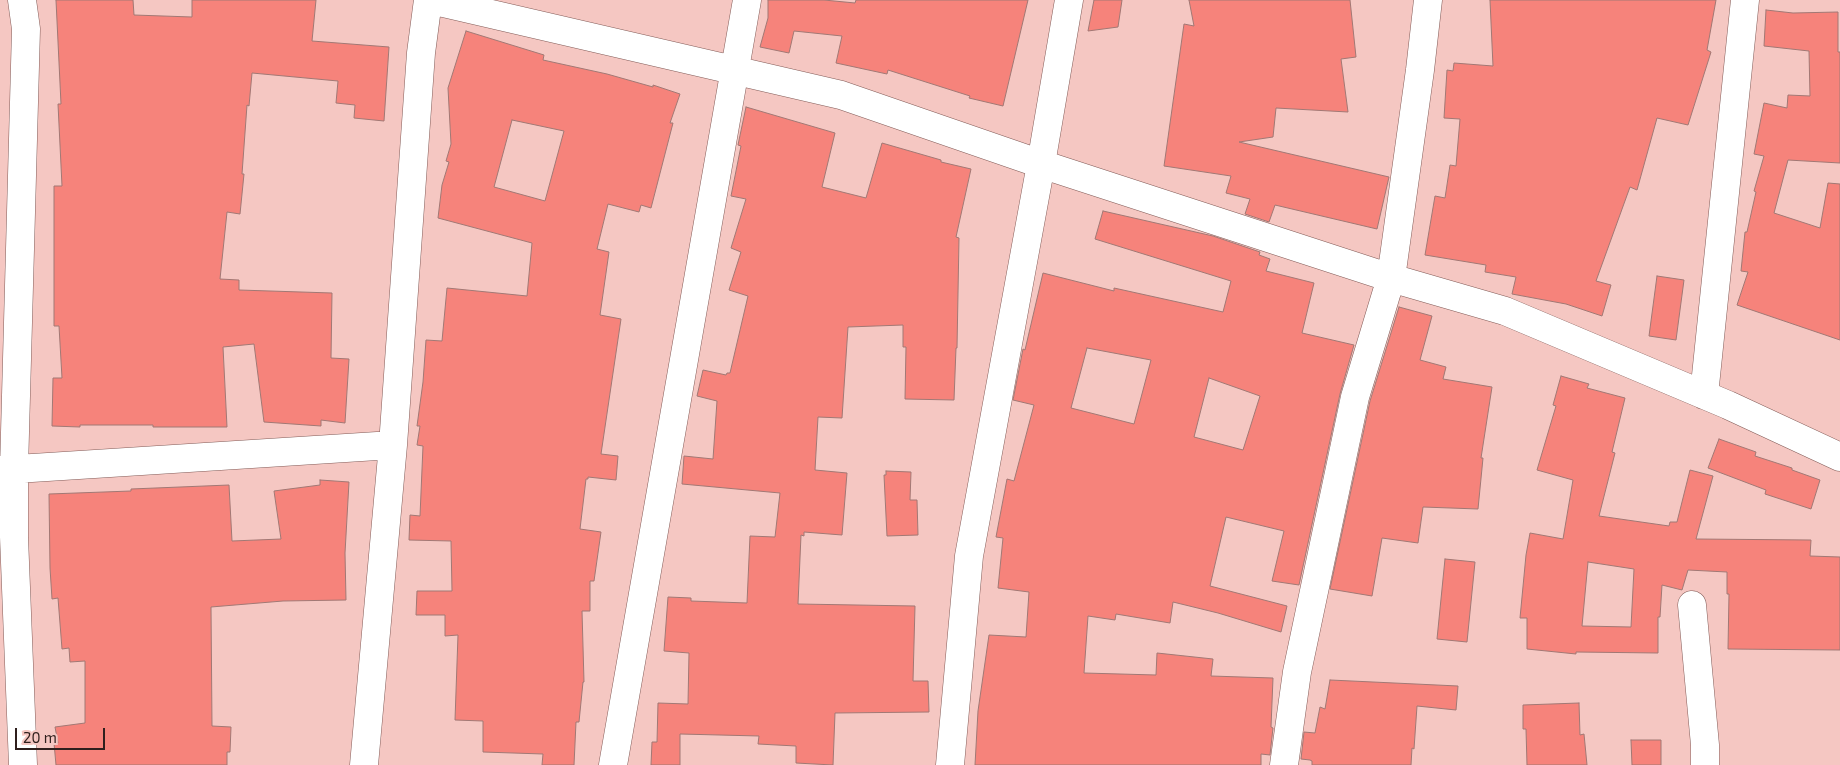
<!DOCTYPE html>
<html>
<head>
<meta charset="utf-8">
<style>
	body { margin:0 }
	#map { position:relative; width:1840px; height:765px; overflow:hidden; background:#f5c7c2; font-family:"Exo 2",sans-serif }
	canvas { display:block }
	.scale { position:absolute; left:15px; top:728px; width:90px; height:22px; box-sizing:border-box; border:2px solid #2f1f1d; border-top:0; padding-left:6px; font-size:15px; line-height:18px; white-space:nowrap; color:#2f1f1d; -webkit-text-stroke:4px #f5c7c2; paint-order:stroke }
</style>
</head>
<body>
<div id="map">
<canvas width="1840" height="765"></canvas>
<div class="scale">20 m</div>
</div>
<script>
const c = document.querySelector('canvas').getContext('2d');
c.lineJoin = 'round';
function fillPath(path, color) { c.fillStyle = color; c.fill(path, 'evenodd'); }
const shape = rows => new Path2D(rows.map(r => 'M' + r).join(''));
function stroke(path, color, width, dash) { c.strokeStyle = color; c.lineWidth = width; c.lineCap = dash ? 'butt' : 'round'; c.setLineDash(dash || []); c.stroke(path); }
const building = shape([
	[56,0,133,0,134,15,192,17,192,0,316,0,312,41,389,47,384,121,354,118,355,105,336,103,338,81,252,73,249,106,247,105,242,174,244,174,240,214,227,212,220,279,239,280,239,290,332,293,331,358,349,359,345,423,321,420,321,426,264,422,254,344,223,347,227,427,153,427,153,425,80,425,80,427,52,426,53,378,62,378,59,326,54,326,54,186,62,186,58,104,61,104,56,0],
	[768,0,824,0,855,3,856,0,1028,0,1003,106,969,98,970,96,888,70,887,74,836,63,842,36,794,31,789,53,760,47,768,18,768,0],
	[1094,0,1122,0,1118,27,1088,31,1094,0],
	[1189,0,1350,0,1356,57,1341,59,1348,112,1276,108,1273,137,1239,142,1389,177,1377,229,1275,205,1269,222,1245,214,1250,199,1226,193,1231,176,1164,166,1184,24,1194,26,1189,0],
	[1490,0,1716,0,1707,50,1711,52,1688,125,1657,118,1637,190,1630,187,1596,281,1611,285,1602,316,1566,304,1512,294,1516,277,1485,272,1486,265,1425,255,1435,196,1445,198,1450,165,1456,166,1460,119,1444,118,1447,70,1453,71,1454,63,1493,66,1490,0],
	[1766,10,1793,13,1838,12,1838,52,1840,52,1840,163,1788,160,1774,213,1820,228,1828,183,1840,184,1840,340,1737,305,1748,272,1741,271,1745,232,1747,232,1756,192,1754,191,1764,156,1754,154,1764,103,1787,108,1788,95,1810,96,1809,51,1764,46,1766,10],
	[466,31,544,55,543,60,607,74,653,87,653,85,680,94,670,123,673,123,651,208,641,205,639,212,608,204,597,249,609,252,600,315,621,319,601,454,618,456,616,480,588,477,588,479,586,479,580,529,601,532,594,581,590,581,590,611,582,611,584,682,583,682,579,722,576,722,574,765,542,765,543,754,483,752,483,721,455,720,458,635,445,636,445,615,416,615,417,591,452,591,451,541,409,540,410,515,420,516,423,446,417,445,420,426,417,426,423,382,426,340,442,341,447,288,527,296,532,243,438,218,442,185,449,162,446,161,451,144,448,88,466,31],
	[512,120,564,131,545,201,494,187,512,120],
	[746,107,835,133,822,187,866,198,882,143,941,160,941,162,971,169,956,237,959,238,957,348,956,348,954,400,905,399,906,347,903,347,903,325,848,327,842,418,818,417,815,470,847,473,842,535,804,532,804,536,801,535,798,604,915,606,913,681,928,681,929,712,835,713,833,765,796,763,796,746,758,744,759,736,680,734,680,765,651,765,652,742,657,742,658,703,688,704,689,653,664,651,668,597,691,598,691,601,747,603,750,536,775,537,780,493,682,484,684,456,713,459,717,401,697,396,703,370,726,375,727,373,730,373,748,296,729,290,741,252,731,248,746,199,731,196,741,146,738,145,746,107],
	[1103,211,1213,236,1260,252,1259,255,1270,259,1266,271,1314,283,1302,333,1354,345,1340,394,1299,585,1272,581,1284,531,1226,517,1210,586,1287,606,1281,632,1218,613,1173,602,1170,623,1116,614,1115,620,1088,616,1084,673,1156,675,1157,653,1213,659,1211,676,1273,678,1271,727,1273,728,1270,755,1261,754,1261,765,975,765,978,711,989,635,1026,637,1029,592,998,588,1003,538,996,537,1007,479,1014,481,1034,405,1013,400,1023,349,1025,350,1043,273,1114,291,1114,288,1223,312,1231,281,1095,239,1103,211],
	[1087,348,1151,360,1134,424,1071,408,1087,348],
	[1209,378,1260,396,1243,450,1194,437,1209,378],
	[1657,276,1684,280,1676,340,1649,336,1657,276],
	[1399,307,1432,316,1420,360,1446,367,1443,379,1492,387,1481,458,1483,458,1478,509,1423,507,1418,543,1382,538,1372,596,1330,589,1370,401,1399,307],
	[1561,376,1589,384,1587,388,1625,398,1612,452,1615,453,1599,516,1669,526,1670,522,1677,522,1690,470,1713,476,1696,539,1811,540,1810,556,1840,557,1840,650,1728,649,1729,594,1727,594,1727,572,1688,570,1682,590,1662,585,1660,617,1658,617,1658,653,1576,652,1576,654,1527,649,1527,618,1520,618,1526,555,1530,533,1563,539,1573,480,1537,470,1556,406,1553,405,1561,376],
	[1588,562,1634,569,1631,627,1582,626,1588,562],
	[1719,439,1756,452,1755,456,1792,468,1792,470,1820,480,1811,509,1765,494,1766,490,1708,468,1719,439],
	[886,471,911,472,910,500,917,500,918,535,887,536,884,475,886,475,886,471],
	[320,480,349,482,345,553,346,600,283,601,211,607,212,726,231,727,230,752,227,752,227,765,56,765,54,743,58,743,55,727,85,723,85,661,70,662,69,648,62,649,58,598,52,599,50,568,49,494,131,491,131,489,229,485,232,541,281,539,274,491,320,485,320,480],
	[1445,559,1475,562,1467,642,1437,639,1445,559],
	[1330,680,1458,686,1456,710,1417,706,1414,749,1412,748,1411,765,1312,765,1312,761,1310,760,1301,759,1304,732,1315,733,1320,707,1325,709,1330,680],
	[1579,703,1580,735,1584,734,1587,765,1527,765,1526,729,1523,729,1523,705,1579,703],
	[1631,740,1661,740,1661,765,1632,765,1631,740]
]);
fillPath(building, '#f6837b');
stroke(building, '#a17874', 1);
const minor = shape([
	[22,0,26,29,14,469,14,537,23,765],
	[431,0,841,95,1041,164,1391,278,1505,311,1728,405,1840,457],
	[1704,395,1745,0],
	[0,470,393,445],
	[1692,605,1705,745,1705,765],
	[364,765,393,445,421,53,428,0],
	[613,765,747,0],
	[950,765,969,556,1041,164,1069,0],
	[1284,765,1297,672,1355,397,1391,278,1420,70,1428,0]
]);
stroke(minor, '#835c58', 29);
stroke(minor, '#fff', 28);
</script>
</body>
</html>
